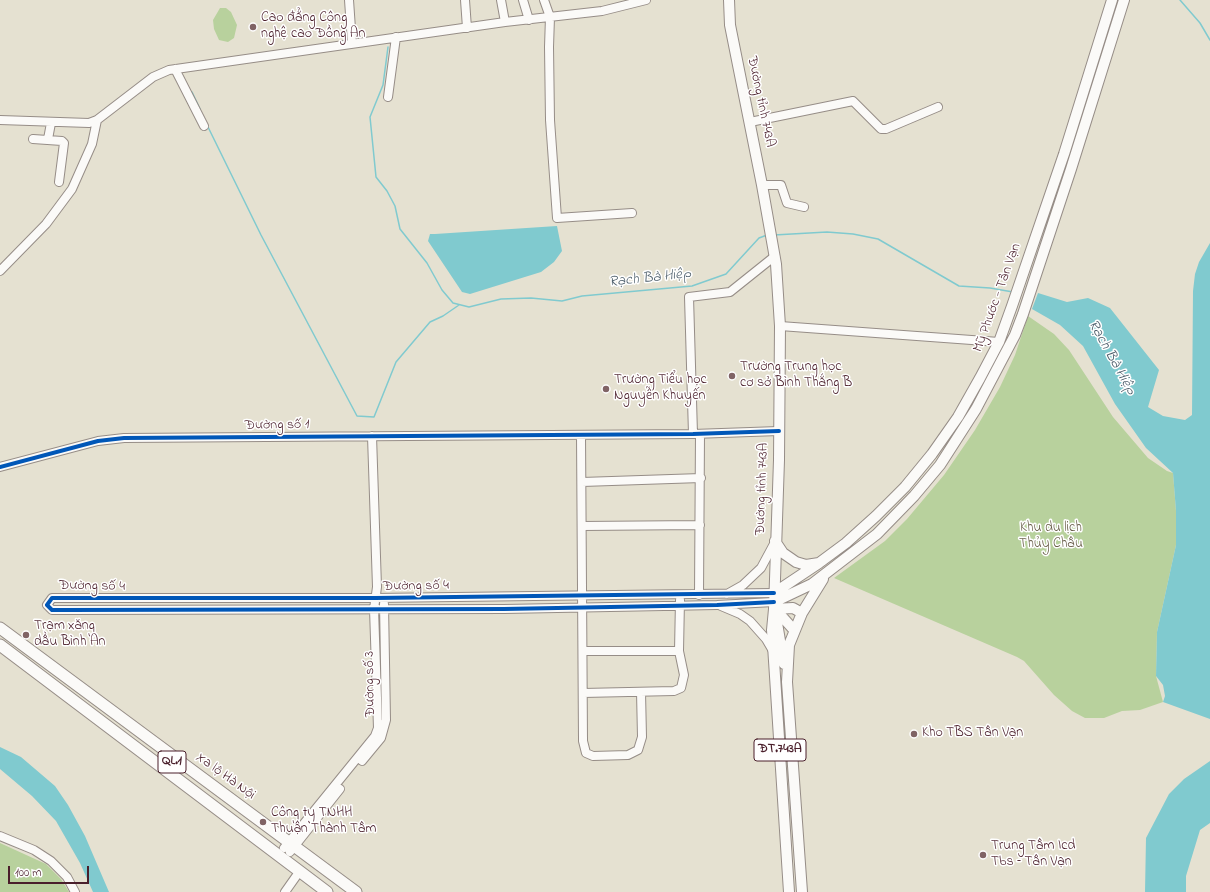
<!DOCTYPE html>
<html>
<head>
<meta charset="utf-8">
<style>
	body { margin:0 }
	#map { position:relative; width:1210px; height:892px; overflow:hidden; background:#e5e1d1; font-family:"Indie Flower",sans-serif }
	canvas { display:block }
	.scale { position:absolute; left:8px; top:866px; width:81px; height:18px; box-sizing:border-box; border:2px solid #4a1f2b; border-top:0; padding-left:5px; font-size:12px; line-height:14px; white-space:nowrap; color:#4a1f2b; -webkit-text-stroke:3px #fff; paint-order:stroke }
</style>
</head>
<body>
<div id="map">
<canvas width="1210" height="892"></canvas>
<div class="scale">100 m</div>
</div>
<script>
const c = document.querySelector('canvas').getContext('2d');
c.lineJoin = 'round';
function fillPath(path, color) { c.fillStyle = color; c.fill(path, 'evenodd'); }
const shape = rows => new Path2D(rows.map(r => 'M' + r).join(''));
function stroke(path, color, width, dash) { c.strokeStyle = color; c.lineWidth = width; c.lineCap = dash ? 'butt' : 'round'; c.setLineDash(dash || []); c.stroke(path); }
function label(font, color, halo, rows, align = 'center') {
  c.font = font + ' "Indie Flower",sans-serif'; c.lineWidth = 3; c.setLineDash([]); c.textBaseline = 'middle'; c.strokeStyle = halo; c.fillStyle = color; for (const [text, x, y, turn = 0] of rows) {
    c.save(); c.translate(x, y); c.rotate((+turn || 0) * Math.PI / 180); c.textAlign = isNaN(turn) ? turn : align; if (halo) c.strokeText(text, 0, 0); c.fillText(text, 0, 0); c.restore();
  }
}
fillPath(shape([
	[220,8,226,8,231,12,237,25,234,38,228,42,219,40,214,29,213,20],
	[1028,316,1054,334,1069,350,1113,417,1148,458,1167,471,1173,473,1176,511,1176,545,1157,632,1156,676,1163,702,1140,710,1122,711,1104,718,1085,718,1072,711,1054,695,1024,661,1017,657,834,578,885,541,907,519,944,475,975,430,1000,387,1015,355],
	[0,843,46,864,61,879,69,892,0,892]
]), '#b8d19d');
fillPath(shape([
	[557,226,562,251,554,262,541,272,470,294,462,292,428,241,430,234,435,234],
	[1210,243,1210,719,1163,702,1165,696,1163,685,1156,676,1157,632,1176,545,1176,511,1173,473,1146,448,1115,404,1083,346,1060,325,1032,309,1038,293,1067,302,1088,298,1110,308,1159,370,1148,407,1163,416,1185,420,1192,415,1193,291,1195,274,1199,262],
	[0,747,21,757,55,786,68,805,85,836,109,892,93,892,80,863,56,821,32,796,0,769],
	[1210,761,1210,823,1200,830,1186,876,1186,892,1145,892,1146,838,1169,794,1184,779]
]), '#80cacf');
stroke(shape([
	[1180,0,1200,23,1210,40],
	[388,47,383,85,370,117,376,177,387,191,395,206,400,229,427,263,442,290,453,303,469,307,501,299,531,298,562,301,582,296,692,286,726,274,759,238,767,235],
	[192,92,200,109],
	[208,127,261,235,357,416,374,417,396,362,430,322,443,316,459,305],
	[774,235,827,232,853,234,878,239,959,286,990,288,1013,292]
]), '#80cacf', 1.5);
const minor = shape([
	[349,0,352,43],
	[465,0,467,28],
	[501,0,505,22],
	[523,0,529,20],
	[544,0,550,17,549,47,550,120,557,218,632,213],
	[175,69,204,126],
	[388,97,396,37],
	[0,120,89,123,97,120,153,77,169,70,505,22,602,11,646,0],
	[750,122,853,101,881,129,886,129,938,107],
	[33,139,62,141,64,143,59,182],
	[48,139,51,123],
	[762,185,781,185,787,203,804,207],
	[0,271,46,224,72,189,92,144,97,120],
	[780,326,999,342],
	[693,434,689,297,730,292,775,256],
	[581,435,583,741,586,753,593,756,628,755,638,750,642,737,641,692],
	[0,467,98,441,124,438,693,434,779,431],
	[582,482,701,478],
	[582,526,700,525],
	[727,594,743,585,761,568,775,542],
	[699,595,700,434],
	[774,602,717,605,504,609,67,610,52,610,47,605,52,598,375,598,774,593],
	[721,606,740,614,750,621,766,639,773,651],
	[583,651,679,651],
	[583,693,674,691,681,688,684,675,679,651,680,600],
	[362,761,381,738,386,720,384,604],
	[0,836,34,850,51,861,67,877,75,892],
	[284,848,375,736,378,728,374,609,377,587,372,436],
	[290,852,340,789],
	[285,892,297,875]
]);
const major = shape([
	[729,0,730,25,762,185,776,264,780,326,779,460,774,609,772,630,789,892],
	[775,541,783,553,796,562,806,565,819,563],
	[774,593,819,563,846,543,876,516,905,487,932,454,958,417,980,378,999,342,1012,306,1064,154,1112,0],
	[774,602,812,584,877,534,914,496,940,465,976,409,1015,335,1023,314,1071,169,1124,0],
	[774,609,793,608,802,613],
	[776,610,794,630],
	[776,617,784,664],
	[802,892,787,682,789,645,802,613,823,579]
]);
const highway = shape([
	[0,628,356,892],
	[0,645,327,892]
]);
stroke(minor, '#968d87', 10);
stroke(major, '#968d87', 12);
stroke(highway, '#968d87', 13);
stroke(minor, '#fbfaf8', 8);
stroke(major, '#fbfaf8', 10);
stroke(highway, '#fbfaf8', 11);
stroke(shape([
	[0,467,98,441,124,438,693,434,779,431],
	[774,602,717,605,504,609,67,610,52,610,47,605,52,598,375,598,774,593]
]), '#0057b8', 4);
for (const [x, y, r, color] of [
	[253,27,4,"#806365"],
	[732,376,4,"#806365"],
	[606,389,4,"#806365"],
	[26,635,4,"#806365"],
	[914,734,4,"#806365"],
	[263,822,4,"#806365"],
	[983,855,4,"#806365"]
]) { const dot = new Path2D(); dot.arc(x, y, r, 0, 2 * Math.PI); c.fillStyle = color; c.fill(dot); stroke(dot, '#fff', 1.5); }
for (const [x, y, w] of [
	[780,750,52],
	[172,762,28]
]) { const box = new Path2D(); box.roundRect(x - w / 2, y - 11, w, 22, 3); c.fillStyle = '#fff'; c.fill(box); stroke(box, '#4a1f2b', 1); }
label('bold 13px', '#4a1f2b', null, [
	["ĐT.743A",780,750],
	["QL.1",172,762]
]);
label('14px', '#4a1f2b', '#fff', [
	["Cao đẳng Công",261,19],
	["nghệ cao Đồng An",261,35],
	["Trường Trung học",740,368],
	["cơ sở Bình Thắng B",740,384],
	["Trường Tiểu học",614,381],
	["Nguyễn Khuyến",614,397],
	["Trạm xăng",34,627],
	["dầu Bình An",34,643],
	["Kho TBS Tân Vạn",922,734],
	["Công ty TNHH",271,814],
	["Thuận Thành Tâm",271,830],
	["Trung Tâm Icd",991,847],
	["Tbs – Tân Vạn",991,863]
], 'left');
label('14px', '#4a1f2b', '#fff', [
	["Đường tỉnh 743A",760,102,78],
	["Mỹ Phước - Tân Vạn",998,298,-70],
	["Đường số 1",277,426,-1],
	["Đường tỉnh 743A",763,489,-88],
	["Đường số 4",92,587,1],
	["Đường số 4",416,587,-1],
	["Đường số 3",371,684,-91],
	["Xa lộ Hà Nội",225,777,36]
]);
label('14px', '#645944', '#fff', [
	["Khu du lịch",1051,529],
	["Thủy Châu",1051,545]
]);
label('italic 15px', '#4e5f6c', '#fff', [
	["Rạch Bà Hiệp",650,279,-6],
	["Rạch Bà Hiệp",1111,358,61]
]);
</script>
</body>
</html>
